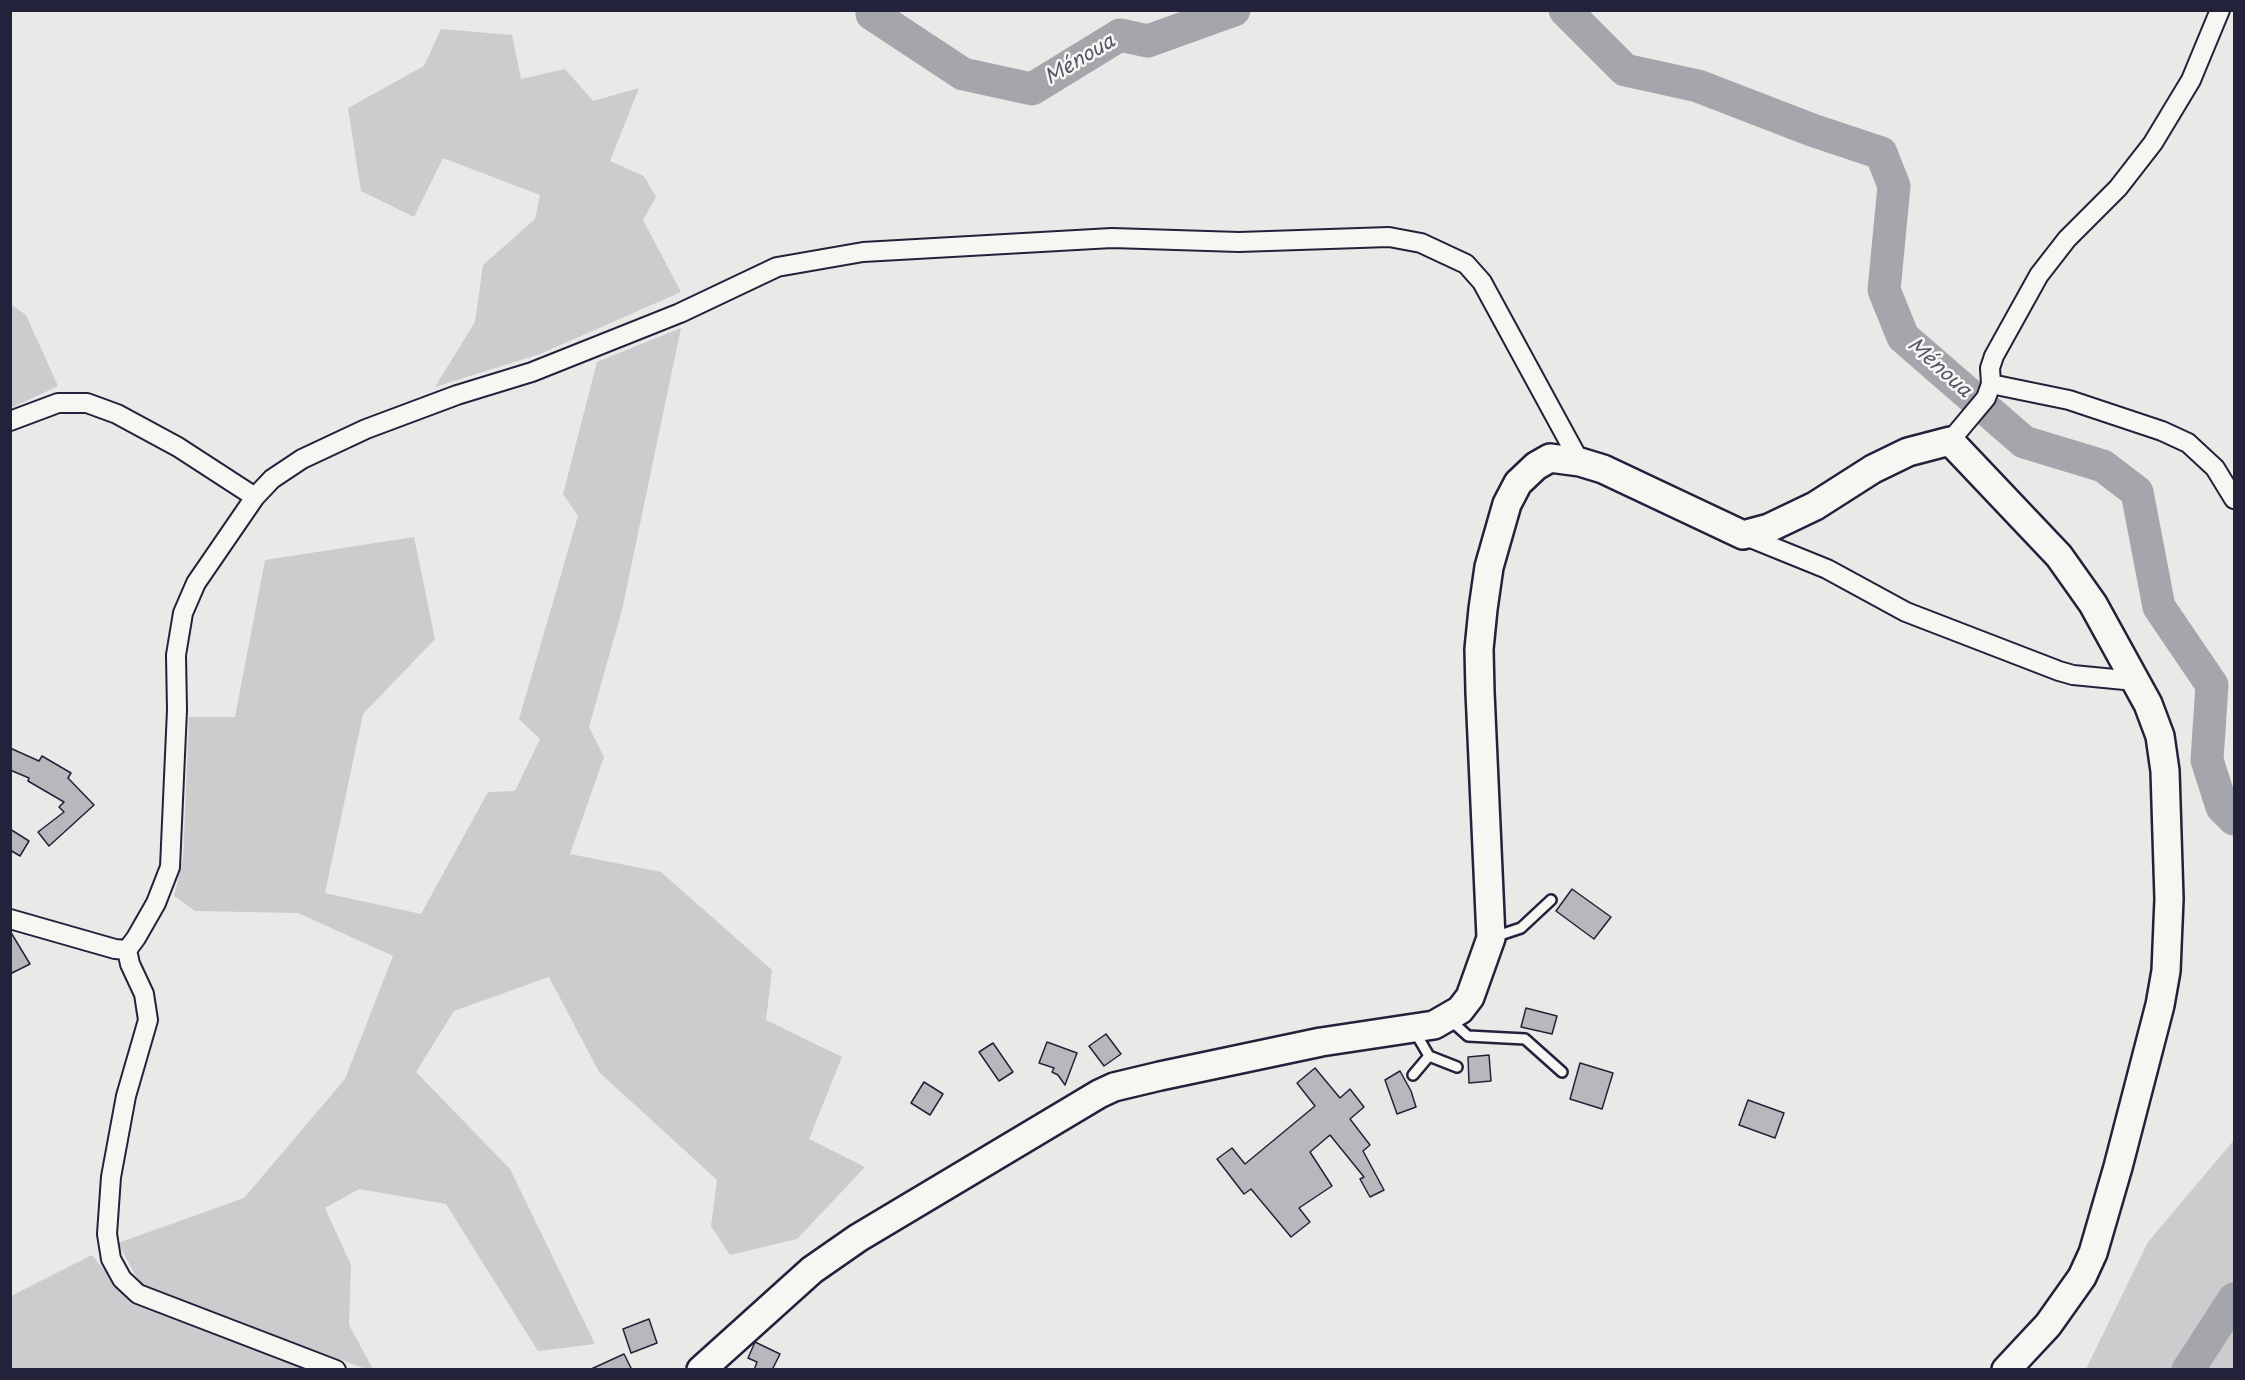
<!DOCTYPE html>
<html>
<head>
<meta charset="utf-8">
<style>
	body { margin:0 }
	#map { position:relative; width:2245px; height:1380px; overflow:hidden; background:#e9e9e7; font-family:"Playpen Sans",sans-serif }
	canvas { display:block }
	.frame { position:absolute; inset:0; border:12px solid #22223b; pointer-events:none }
</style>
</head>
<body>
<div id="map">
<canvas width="2245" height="1380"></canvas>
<div class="frame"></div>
</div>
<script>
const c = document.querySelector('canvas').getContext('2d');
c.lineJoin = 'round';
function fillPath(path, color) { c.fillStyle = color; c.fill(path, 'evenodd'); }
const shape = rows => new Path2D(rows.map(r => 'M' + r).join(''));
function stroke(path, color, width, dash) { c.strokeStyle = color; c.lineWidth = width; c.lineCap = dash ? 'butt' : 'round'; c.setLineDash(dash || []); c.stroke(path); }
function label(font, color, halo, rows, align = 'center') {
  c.font = font + ' "Playpen Sans",sans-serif'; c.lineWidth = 5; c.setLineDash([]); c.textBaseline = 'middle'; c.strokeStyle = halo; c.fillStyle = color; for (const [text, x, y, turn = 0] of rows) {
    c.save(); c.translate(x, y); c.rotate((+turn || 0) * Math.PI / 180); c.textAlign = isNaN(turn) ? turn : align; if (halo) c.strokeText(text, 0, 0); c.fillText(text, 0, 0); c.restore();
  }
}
fillPath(shape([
	[441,29,512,35,521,79,565,69,593,101,639,88,610,161,644,176,656,197,643,220,681,292,540,354,435,387,475,322,483,265,535,219,540,195,443,158,414,217,361,191,348,108,424,66],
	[10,304,26,315,58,386,11,408],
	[681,328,622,610,589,727,604,757,570,854,661,872,772,970,766,1020,842,1057,809,1139,865,1167,797,1239,730,1255,711,1226,717,1180,599,1072,549,977,454,1011,416,1072,510,1169,595,1344,538,1351,446,1204,359,1189,325,1208,351,1265,349,1325,373,1369,366,1369,141,1286,118,1243,244,1198,345,1079,393,956,298,913,195,911,174,896,183,859,189,717,235,717,265,560,414,537,435,639,363,714,325,893,421,914,488,792,515,791,540,739,519,719,578,516,563,494,597,362],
	[2234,1140,2234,1369,2086,1369,2148,1242],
	[92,1255,132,1304,306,1369,11,1370,11,1296]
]), '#ccccce');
stroke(shape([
	[872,10,872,14,963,74,1032,89,1120,35,1148,41,1234,10],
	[1565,10,1625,70,1698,86,1812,130,1881,153,1894,186,1884,290,1903,337,2024,442,2103,466,2137,492,2159,607,2212,685,2207,760,2222,807,2234,819],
	[2188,1370,2234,1299]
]), '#a5a5ac', 33);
const building = shape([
	[10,748,39,761,42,756,71,773,68,778,94,805,49,846,38,832,64,812,59,807,64,802,28,781,29,778,10,770,10,748],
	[10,829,29,841,20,856,10,850,10,829],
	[1572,889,1611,917,1594,939,1556,911,1572,889],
	[10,931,30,964,10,974,10,931],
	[1526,1008,1557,1016,1552,1034,1521,1027,1526,1008],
	[1106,1034,1121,1054,1104,1066,1089,1046,1106,1034],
	[1047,1042,1077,1053,1065,1085,1058,1075,1052,1072,1054,1068,1039,1063,1047,1042],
	[993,1043,1013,1072,999,1081,979,1052,993,1043],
	[1489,1055,1491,1081,1469,1083,1468,1057,1489,1055],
	[1580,1063,1613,1073,1602,1109,1570,1099,1580,1063],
	[1315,1068,1340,1098,1350,1089,1364,1107,1350,1119,1370,1145,1363,1151,1384,1190,1370,1197,1360,1179,1364,1177,1330,1135,1310,1152,1332,1186,1299,1208,1310,1222,1291,1237,1251,1189,1244,1194,1217,1159,1232,1148,1245,1164,1315,1106,1297,1083,1315,1068],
	[1400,1071,1411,1091,1416,1107,1397,1114,1385,1080,1400,1071],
	[924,1082,943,1094,930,1115,911,1103,924,1082],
	[1748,1100,1784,1113,1775,1138,1739,1125,1748,1100],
	[649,1319,657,1343,631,1353,623,1329,649,1319],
	[755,1342,780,1354,772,1370,754,1370,757,1362,748,1358,755,1342],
	[624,1354,632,1370,589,1370,624,1354]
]);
fillPath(building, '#b8b8bc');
stroke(building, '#22223b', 1.5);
const lane = shape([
	[1494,937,1521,928,1551,900],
	[1449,1019,1468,1036,1525,1039,1562,1072],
	[1415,1032,1429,1056],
	[1413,1075,1429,1056,1457,1067]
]);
const street = shape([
	[1991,384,2069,400,2162,431,2188,443,2215,468,2234,499],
	[10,421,58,403,87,403,117,414,178,447,255,497],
	[1950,441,1986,398,1991,384,1990,368,1994,356,2039,275,2067,239,2118,188,2153,143,2191,80,2220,10],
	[1743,535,1827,569,1906,612,2059,671,2073,675,2135,681],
	[10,919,115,949,127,950,136,938,156,903,170,867,177,710,176,655,183,613,196,583,255,497,272,479,302,459,366,429,457,395,532,372,680,313,777,267,863,252,1112,238,1239,242,1389,237,1421,243,1466,264,1482,282,1580,462],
	[127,950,130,964,144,994,148,1020,126,1096,111,1177,107,1234,111,1259,122,1279,138,1294,336,1370]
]);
const secondary = shape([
	[701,1370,812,1270,858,1238,1099,1094,1114,1087,1160,1076,1321,1042,1434,1025,1460,1010,1470,997,1491,938,1480,692,1479,649,1483,609,1489,567,1507,504,1518,483,1536,466,1550,458,1580,462,1603,469,1743,535,1769,528,1815,506,1873,469,1908,452,1950,441,2059,556,2093,604,2148,704,2160,736,2165,771,2169,899,2166,971,2160,1005,2118,1167,2093,1253,2082,1277,2048,1325,2006,1370]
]);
stroke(lane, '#22223b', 14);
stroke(street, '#22223b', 22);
stroke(secondary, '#22223b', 32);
stroke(lane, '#f6f6f2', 9);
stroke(street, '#f6f6f2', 18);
stroke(secondary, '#f6f6f2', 27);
label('italic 20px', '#565668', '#f6f6f2', [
	["Ménoua",1080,60,-31],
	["Ménoua",1939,368,42]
]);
</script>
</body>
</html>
